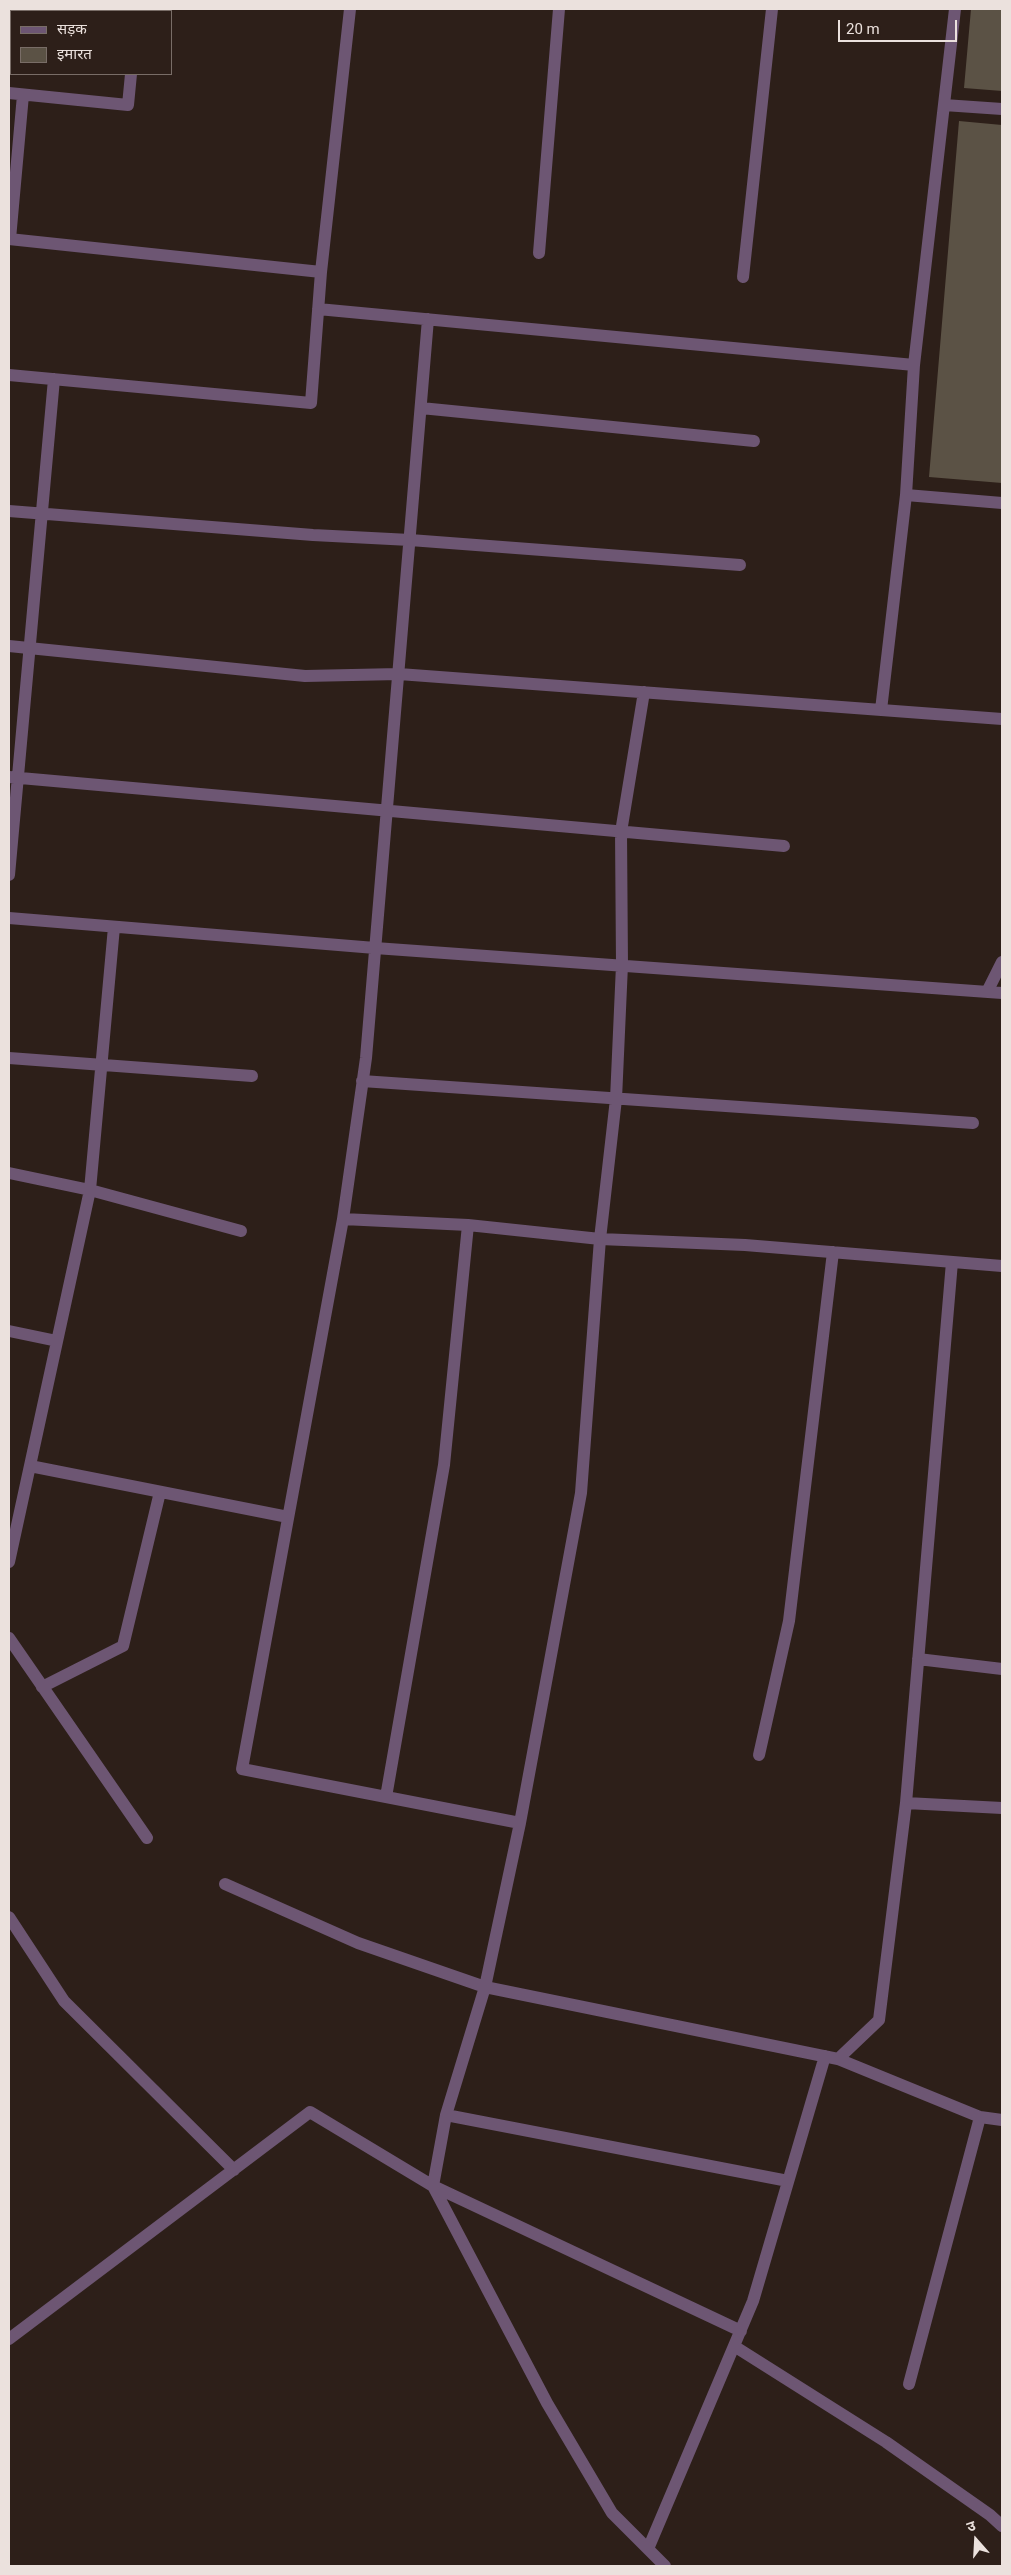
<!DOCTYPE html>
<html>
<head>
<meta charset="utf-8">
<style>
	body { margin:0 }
	#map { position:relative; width:1011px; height:2575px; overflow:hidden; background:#2d1f19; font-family:Roboto,"Noto Sans Devanagari",sans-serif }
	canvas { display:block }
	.frame { position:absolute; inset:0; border:10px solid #ebe1dd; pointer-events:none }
	.legend { position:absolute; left:10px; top:10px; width:162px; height:65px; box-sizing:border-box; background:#2d1f19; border:1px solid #796d67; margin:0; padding:6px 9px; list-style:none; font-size:15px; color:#ebe1dd }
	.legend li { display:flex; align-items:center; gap:10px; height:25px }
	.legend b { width:25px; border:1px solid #796d67 }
	.north { position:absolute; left:951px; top:2515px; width:50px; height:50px; -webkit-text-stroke:4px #2d1f19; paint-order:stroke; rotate:341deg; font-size:14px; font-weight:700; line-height:20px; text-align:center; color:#ebe1dd }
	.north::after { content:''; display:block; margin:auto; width:18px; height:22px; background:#ebe1dd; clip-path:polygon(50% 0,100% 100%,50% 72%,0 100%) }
	.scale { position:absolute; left:838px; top:20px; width:119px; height:22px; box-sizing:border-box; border:2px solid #ebe1dd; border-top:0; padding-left:6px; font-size:15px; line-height:18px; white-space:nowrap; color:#ebe1dd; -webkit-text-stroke:4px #2d1f19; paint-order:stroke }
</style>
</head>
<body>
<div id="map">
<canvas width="1011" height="2575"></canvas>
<div class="frame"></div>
<ul class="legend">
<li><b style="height:6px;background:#6d5673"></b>सड़क</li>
<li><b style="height:14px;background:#5b5245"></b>इमारत</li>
</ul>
<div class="north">उ</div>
<div class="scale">20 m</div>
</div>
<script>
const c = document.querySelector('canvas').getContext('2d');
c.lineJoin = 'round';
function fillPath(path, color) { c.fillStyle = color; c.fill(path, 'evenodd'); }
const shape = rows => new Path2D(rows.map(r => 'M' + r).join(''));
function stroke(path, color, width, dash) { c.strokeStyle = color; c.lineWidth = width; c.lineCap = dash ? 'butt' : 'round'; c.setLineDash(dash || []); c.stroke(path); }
fillPath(shape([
	[971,9,1002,9,1002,91,964,88],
	[959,121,1002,125,1002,483,929,477]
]), '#5b5245');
stroke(shape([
	[136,11,137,9],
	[9,93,128,105,131,74],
	[944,105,1002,109],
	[9,239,321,272],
	[10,239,23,95],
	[539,253,559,9],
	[743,277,772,9],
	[318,309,914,365],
	[428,319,366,1058,343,1219,242,1769,520,1823],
	[9,375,311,403,321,272,350,9],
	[421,408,754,441],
	[906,495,1002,503],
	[9,511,313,535,410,540,740,565],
	[9,646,305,676,399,674,1002,719],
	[644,692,621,832,622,965,616,1099,600,1239,581,1493,520,1823,485,1987,446,2115,433,2186,741,2331],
	[881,710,906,495,914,365,955,9],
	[9,777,784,846],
	[9,875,54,379],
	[9,918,375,948,1002,993],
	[987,992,1002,962],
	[9,1058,252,1076],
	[362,1081,973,1123],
	[9,1173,90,1190,241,1231],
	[343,1219,468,1225,600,1239,745,1245,1002,1266],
	[9,1331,57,1341],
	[30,1466,288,1517],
	[9,1562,90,1190,114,927],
	[9,1638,147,1838],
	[918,1659,1002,1669],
	[42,1687,123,1646,160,1492],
	[759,1755,789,1621,833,1252],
	[386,1797,444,1465,468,1225],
	[906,1803,1002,1808],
	[225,1884,358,1943,485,1987,838,2059,980,2117,1002,2120],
	[9,1917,64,2001,234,2170],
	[838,2059,879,2020,906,1803,952,1262],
	[446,2115,788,2181],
	[9,2339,310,2112,433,2186,547,2403,612,2513,665,2566],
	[734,2346,886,2442,990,2515,1002,2526],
	[909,2384,980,2117],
	[648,2549,753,2301,825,2056]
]), '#6d5673', 12);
</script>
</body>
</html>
